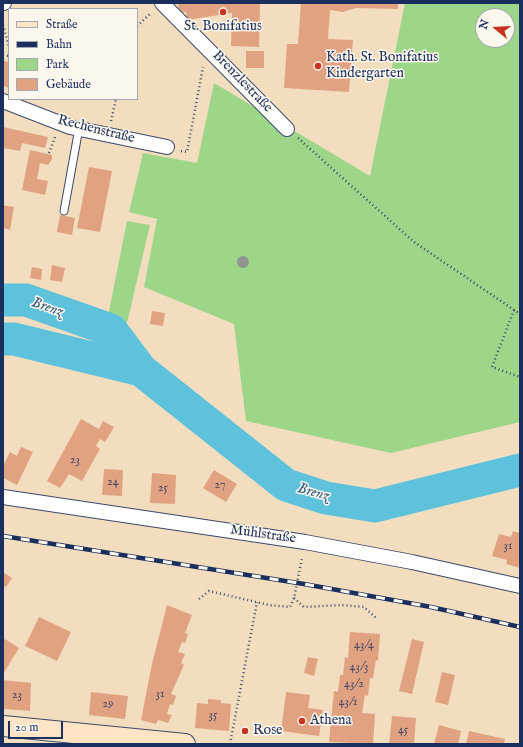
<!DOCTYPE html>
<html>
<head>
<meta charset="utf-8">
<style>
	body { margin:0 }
	#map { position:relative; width:523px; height:747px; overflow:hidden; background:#f2debe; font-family:"IM FELL English",serif }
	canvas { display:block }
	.frame { position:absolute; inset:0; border:4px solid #1b2f5e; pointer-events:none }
	.legend { position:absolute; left:8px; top:8px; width:130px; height:92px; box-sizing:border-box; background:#fbf7ec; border:1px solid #a1a7b3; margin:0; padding:5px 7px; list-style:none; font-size:12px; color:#1b2f5e }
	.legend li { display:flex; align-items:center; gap:8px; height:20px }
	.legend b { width:20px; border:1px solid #a1a7b3 }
	.north { position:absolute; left:475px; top:8px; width:40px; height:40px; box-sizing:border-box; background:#fbf7ec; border:1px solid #a1a7b3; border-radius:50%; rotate:288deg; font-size:11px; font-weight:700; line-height:16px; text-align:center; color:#1b2f5e }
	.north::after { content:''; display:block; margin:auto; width:14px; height:18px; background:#c8321e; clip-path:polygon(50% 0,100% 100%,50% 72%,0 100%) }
	.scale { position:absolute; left:8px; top:721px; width:55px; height:18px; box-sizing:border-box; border:2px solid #1b2f5e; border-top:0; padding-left:5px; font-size:12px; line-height:14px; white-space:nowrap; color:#1b2f5e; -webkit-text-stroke:3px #fbf7ec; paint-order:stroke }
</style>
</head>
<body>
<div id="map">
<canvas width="523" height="747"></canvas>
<div class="frame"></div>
<ul class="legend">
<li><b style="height:5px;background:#ffe4c6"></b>Straße</li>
<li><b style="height:5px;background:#1b2f5e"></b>Bahn</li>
<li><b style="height:11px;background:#9ed689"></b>Park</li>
<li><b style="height:11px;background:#e1a282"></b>Gebäude</li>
</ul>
<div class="north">N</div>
<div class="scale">20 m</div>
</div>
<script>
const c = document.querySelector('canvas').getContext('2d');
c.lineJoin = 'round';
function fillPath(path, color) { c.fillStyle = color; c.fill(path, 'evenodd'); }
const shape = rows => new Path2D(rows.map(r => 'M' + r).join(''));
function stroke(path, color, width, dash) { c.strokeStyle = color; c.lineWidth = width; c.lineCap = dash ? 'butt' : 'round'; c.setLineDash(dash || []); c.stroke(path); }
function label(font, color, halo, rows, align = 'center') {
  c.font = font + ' "IM FELL English",serif'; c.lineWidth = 3; c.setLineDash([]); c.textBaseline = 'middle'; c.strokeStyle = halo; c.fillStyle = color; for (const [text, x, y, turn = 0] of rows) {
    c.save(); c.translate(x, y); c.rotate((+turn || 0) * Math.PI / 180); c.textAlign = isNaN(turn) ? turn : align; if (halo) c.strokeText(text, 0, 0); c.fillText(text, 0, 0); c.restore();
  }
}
fillPath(shape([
	[405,3,520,3,520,422,391,453,246,421,234,324,144,287,157,219,129,212,143,153,197,163,214,83,370,176],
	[483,16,507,16,507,40,483,40],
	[127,221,150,225,126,327,108,316]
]), '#9ed689');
stroke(shape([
	[3,300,26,300,111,330,141,370],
	[3,339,14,339,141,370,286,485,326,498,375,506,520,470]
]), '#5fc2dd', 33);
fillPath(shape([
	[178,3,260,3,259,47,231,46,232,13,187,20,186,12,179,13],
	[301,3,398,3,398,9,356,8,343,12,330,10,328,39,353,40,349,92,284,88,287,44,298,44],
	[246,51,264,51,264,68,246,68],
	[4,61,9,62,9,88,3,86],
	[3,127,48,137,45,148,22,143,20,151,3,148],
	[30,150,52,155,52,159,48,165,40,163,37,179,48,181,45,195,22,190],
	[89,167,112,171,100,232,77,228],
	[3,205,14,207,10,230,3,228],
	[60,215,75,218,72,235,57,232],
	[52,265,65,268,62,282,50,280],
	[32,267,42,269,41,280,30,278],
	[152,311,165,313,163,326,150,324],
	[81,419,99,429,103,421,114,427,105,442,100,439,96,446,100,449,82,481,69,474,60,488,47,481],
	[21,447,33,452,17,485,3,478,3,466,10,452,17,456],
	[104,469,123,470,122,496,102,495],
	[214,470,237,484,226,502,203,488],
	[152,473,176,475,175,504,150,503],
	[513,531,520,533,520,568,506,564,507,560,492,556,499,534,511,537],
	[3,572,12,578,6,587,3,586],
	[167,605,192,615,185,633,188,634,185,643,182,642,178,652,185,654,181,663,184,665,171,694,176,696,173,705,170,704,167,714,172,715,168,723,158,720,156,724,141,720,152,664],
	[39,617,71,632,57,661,25,646],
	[350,632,380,634,378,661,376,660,373,678,370,678,368,696,365,695,362,713,375,714,373,744,329,742,334,691,338,692,340,675,343,675,345,657,348,658],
	[5,639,19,648,3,674,3,642],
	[412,639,424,642,412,694,399,691],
	[308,657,318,659,314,676,304,673],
	[442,672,455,675,448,705,435,702],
	[3,680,31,683,30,711,3,709],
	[91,692,128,696,125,719,89,715],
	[286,692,310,695,308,708,323,710,319,736,281,731],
	[208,699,221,700,221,703,231,704,229,731,195,728,197,703,208,704],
	[392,716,416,718,414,744,389,744],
	[439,725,461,731,458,744,434,744],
	[469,731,505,739,504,744,466,744]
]), '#e1a282');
const lane = shape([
	[64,211,79,128]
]);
const street = shape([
	[3,3,4,3],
	[162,3,287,129],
	[3,101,70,127,167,147],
	[3,497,305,542,412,562,520,586]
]);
const secondary = shape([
	[3,726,185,744]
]);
stroke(lane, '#3b496c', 9);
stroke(street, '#3b496c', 16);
stroke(secondary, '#3b496c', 22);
stroke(shape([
	[3,25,9,47],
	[137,26,151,13],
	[3,55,9,56],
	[111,121,116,99],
	[298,138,414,242,520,314],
	[181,151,187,152,203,67],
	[49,153,55,137],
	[514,310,492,367,520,377],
	[294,598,304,607,342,605,364,607,376,618],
	[199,599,209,591,269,605,290,607,294,598,302,558],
	[230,744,257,602]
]), '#3b496c', 2.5, [1, 3]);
stroke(lane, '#fff', 7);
stroke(street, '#fff', 14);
stroke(secondary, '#ffe4c6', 20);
const rail = shape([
	[3,536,304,584,431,607,520,627]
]);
stroke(rail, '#1b2f5e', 4.5);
stroke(rail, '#fbf7ec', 3, [9]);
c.fillStyle = '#8e958f';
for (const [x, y] of [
	[243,262]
]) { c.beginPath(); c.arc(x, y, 6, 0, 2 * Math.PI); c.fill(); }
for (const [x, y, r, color] of [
	[223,12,4,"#c8321e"],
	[318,66,4,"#c8321e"],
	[302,721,4,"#c8321e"],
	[245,731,4,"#c8321e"]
]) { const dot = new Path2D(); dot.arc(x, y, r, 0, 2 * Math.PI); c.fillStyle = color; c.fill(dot); stroke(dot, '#fbf7ec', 1.5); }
label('12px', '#4c4c67', null, [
	["23",75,461],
	["24",113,483],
	["27",220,486],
	["25",163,489],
	["31",508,547],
	["43/4",364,646],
	["43/3",359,668],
	["43/2",354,685],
	["31",160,695],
	["23",17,696],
	["43/1",348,703],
	["29",108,705],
	["35",213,716],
	["45",403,731]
]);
label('14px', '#1b2f5e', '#fbf7ec', [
	["St. Bonifatius",223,27,"center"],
	["Kath. St. Bonifatius",326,58],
	["Kindergarten",326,74],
	["Athena",310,721],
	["Rose",253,731]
], 'left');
label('14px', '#1b2f5e', '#fbf7ec', [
	["Brenzlestraße",242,82,46],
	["Rechenstraße",96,130,14],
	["Mühlstraße",263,535,8]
]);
label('italic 15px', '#2f5b84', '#fbf7ec', [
	["Brenz",47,308,19],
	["Brenz",313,493,15]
]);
</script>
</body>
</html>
